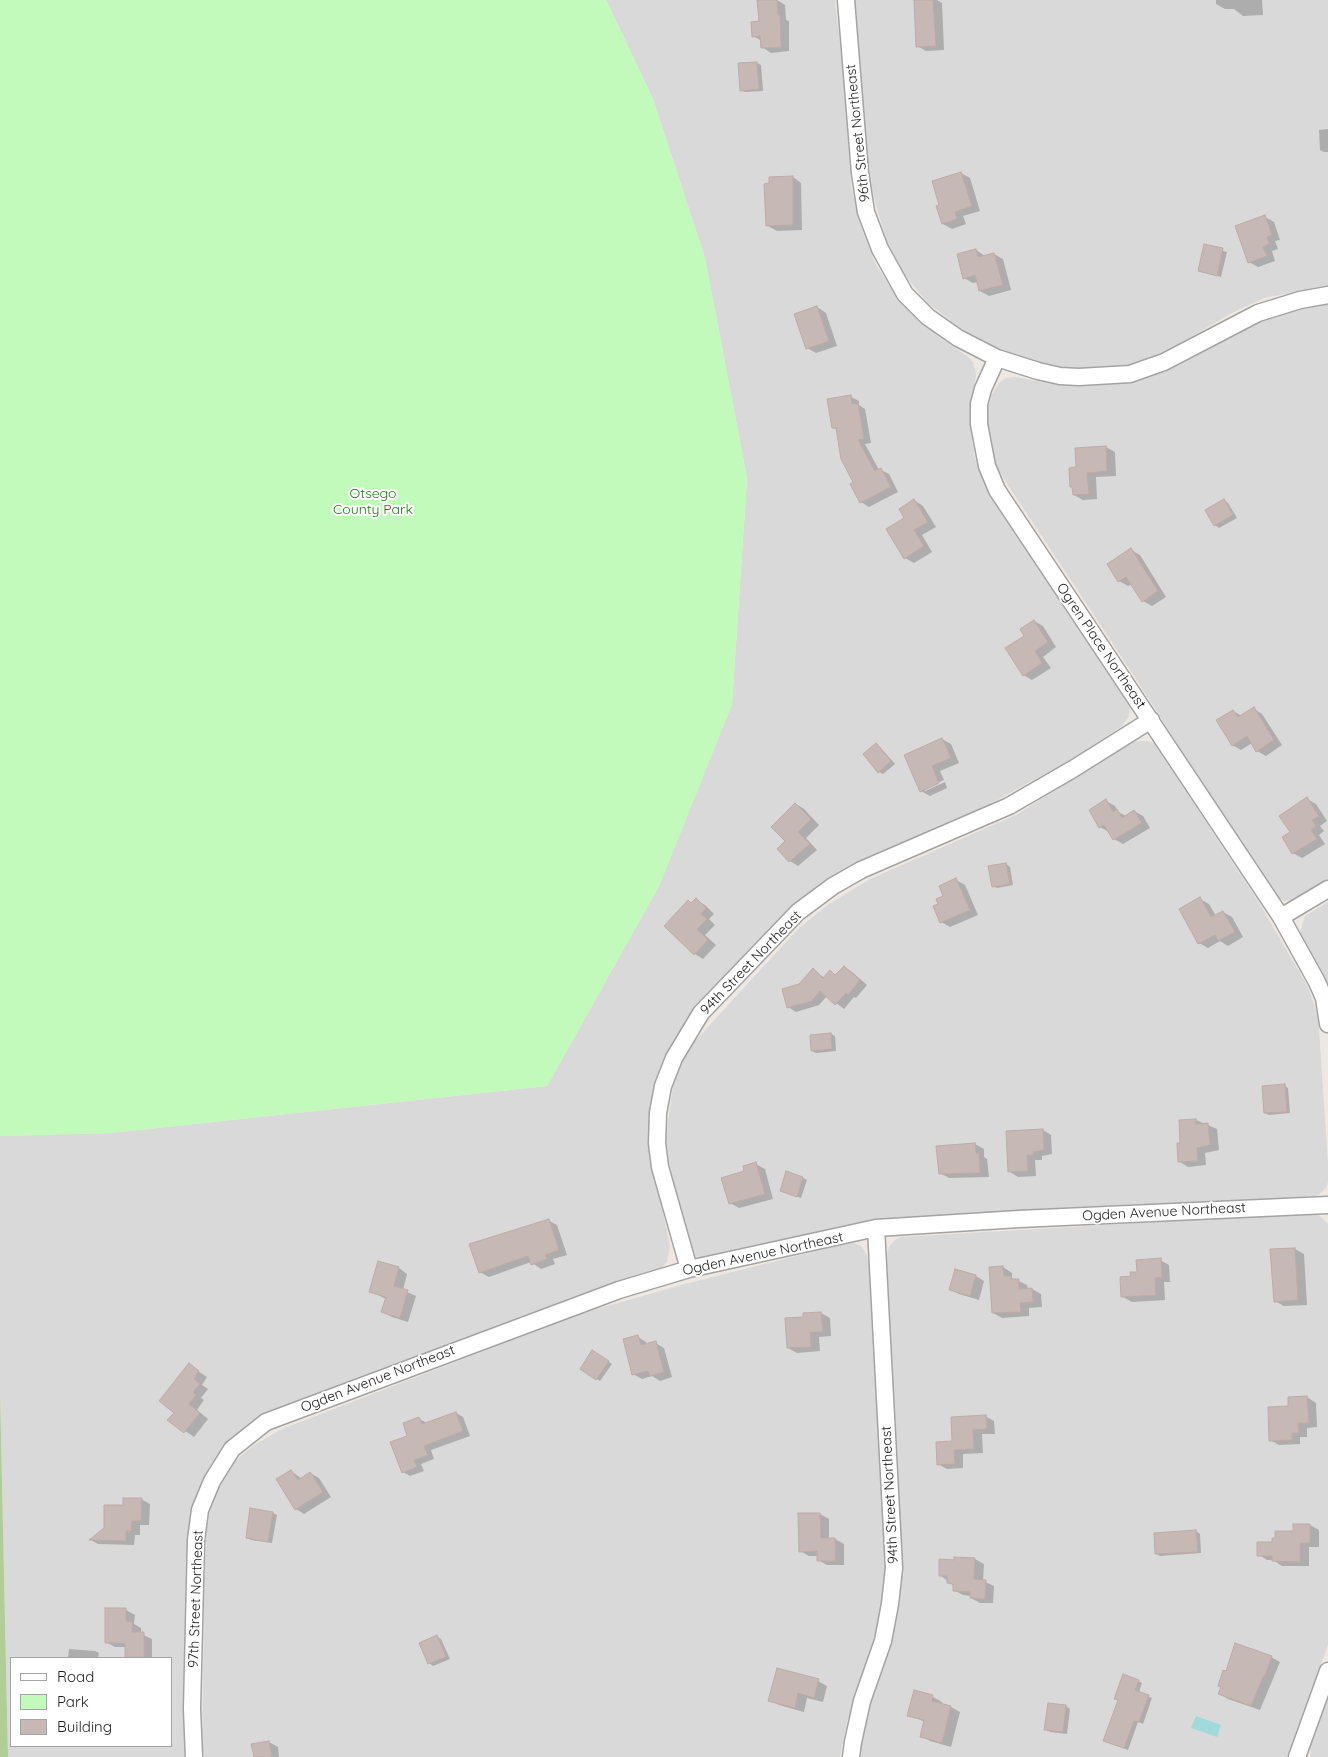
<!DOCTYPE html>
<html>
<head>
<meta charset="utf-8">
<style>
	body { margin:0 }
	#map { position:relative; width:1328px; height:1757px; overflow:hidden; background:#eee8e2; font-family:Quicksand,sans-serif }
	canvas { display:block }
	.legend { position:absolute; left:10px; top:1657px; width:162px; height:90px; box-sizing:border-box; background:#fff; border:1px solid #a4a4a4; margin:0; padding:6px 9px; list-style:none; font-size:15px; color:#1c1c1c }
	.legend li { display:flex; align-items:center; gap:10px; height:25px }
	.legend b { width:25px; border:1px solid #a4a4a4 }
</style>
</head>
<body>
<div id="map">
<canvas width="1328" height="1757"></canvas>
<ul class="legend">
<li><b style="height:6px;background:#fff"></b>Road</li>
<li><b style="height:14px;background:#c2fabc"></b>Park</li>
<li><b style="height:14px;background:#c6b9b5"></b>Building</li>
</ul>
</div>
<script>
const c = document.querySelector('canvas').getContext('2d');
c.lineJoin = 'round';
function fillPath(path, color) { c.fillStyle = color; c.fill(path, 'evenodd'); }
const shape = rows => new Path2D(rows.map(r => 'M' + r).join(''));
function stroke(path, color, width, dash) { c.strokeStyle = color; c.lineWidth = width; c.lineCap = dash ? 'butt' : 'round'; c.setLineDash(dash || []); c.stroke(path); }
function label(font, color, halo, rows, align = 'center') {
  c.font = font + ' Quicksand,sans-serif'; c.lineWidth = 4; c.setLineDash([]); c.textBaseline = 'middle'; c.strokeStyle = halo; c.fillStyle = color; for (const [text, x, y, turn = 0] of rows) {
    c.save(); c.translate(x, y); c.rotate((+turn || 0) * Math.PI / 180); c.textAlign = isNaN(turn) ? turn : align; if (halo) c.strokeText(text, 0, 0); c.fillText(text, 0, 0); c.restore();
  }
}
fillPath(shape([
	[606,0,835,0,844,80,851,186,861,227,875,263,890,287,913,315,942,339,967,356,973,362,976,374,971,427,974,455,982,477,1004,515,1127,697,1130,704,1129,716,1122,726,1072,759,959,821,894,846,857,866,712,991,687,1019,662,1065,654,1102,654,1169,670,1246,667,1262,661,1269,517,1320,348,1387,269,1411,244,1430,205,1478,194,1501,189,1529,184,1733,186,1757,8,1757,0,1391,0,1136,111,1133,547,1086,659,886,732,704,747,478,705,258,653,99],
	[11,1658,171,1658,171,1746,11,1746],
	[854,0,1328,0,1328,287,1312,289,1264,298,1232,313,1182,342,1153,356,1131,364,1107,369,1081,369,1039,364,1000,349,960,328,928,303,902,272,887,242,875,202,869,176],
	[1328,304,1328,881,1293,900,1284,901,1274,895,1132,673,996,467,988,442,986,416,992,394,999,383,1006,378,1015,377,1048,383,1083,386,1136,382,1176,367,1254,324,1293,311],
	[1139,741,1147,741,1154,743,1261,906,1308,987,1316,1010,1319,1029,1328,1164,1328,1182,1326,1188,1321,1193,1311,1198,874,1221,709,1257,700,1258,694,1256,688,1248,670,1168,666,1137,673,1086,683,1059,695,1041,799,928,829,904,870,879,1016,815,1129,743],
	[1328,902,1328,985,1302,937,1300,932,1305,916],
	[1311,1213,1320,1216,1328,1224,1328,1645,1287,1757,859,1757,870,1703,892,1638,899,1594,901,1549,885,1270,886,1257,889,1247,894,1241,900,1237],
	[854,1243,862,1247,867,1255,869,1262,885,1538,885,1588,875,1638,847,1722,840,1757,204,1757,202,1747,205,1536,212,1503,223,1479,236,1460,254,1445,282,1429,579,1314,685,1284,843,1244],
	[1328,1695,1328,1757,1311,1757,1310,1747]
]), '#dad9d9');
fillPath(shape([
	[0,1391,8,1757,0,1757]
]), '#b0ce95');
fillPath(shape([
	[0,0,606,0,653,99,705,258,747,478,732,704,659,886,547,1086,111,1133,0,1136]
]), '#c2fabc');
fillPath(shape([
	[1196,1716,1221,1725,1217,1737,1191,1728]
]), '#a1dadd');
fillPath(shape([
	[772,0,777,0,785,5,786,20,789,21,789,51,771,53,762,47,762,41,753,36],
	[915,0,937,0,942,3,944,50,926,51,917,46],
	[1216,0,1262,0,1263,15,1243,16,1234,9,1225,9,1216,4],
	[757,63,761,65,763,91,745,92,741,90],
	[1328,129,1328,152,1324,152,1320,150,1319,130],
	[961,173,970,178,980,211,963,216,966,224,952,229,943,224,941,206],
	[793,177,801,183,802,230,777,231,768,226],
	[1265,217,1274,222,1280,240,1275,241,1278,249,1272,251,1275,261,1258,267,1249,262],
	[1205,246,1227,252,1221,277,1199,271],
	[976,250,985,256,994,254,1003,259,1011,290,989,296,980,291,978,282,973,283,964,278],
	[817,307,826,313,837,346,816,353,807,348],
	[851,397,859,401,859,405,865,409,871,443,865,444,879,470,881,470,889,474,898,492,869,507,861,502,838,430,833,428],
	[1106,447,1115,452,1116,476,1096,477,1097,499,1083,500,1074,495,1078,468],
	[914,500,923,506,936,527,922,535,932,552,914,563,905,558,906,518],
	[1224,500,1228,503,1237,518,1219,528,1215,525],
	[1131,550,1140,555,1166,597,1152,606,1143,601,1132,584,1128,586,1119,581,1108,564],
	[1034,621,1043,626,1056,647,1043,657,1051,668,1032,680,1023,675,1026,636],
	[1254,709,1262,714,1282,745,1266,756,1257,751,1252,743,1241,750,1232,745,1233,711,1242,716],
	[942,739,951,744,959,763,940,771,944,780,925,788,925,791,945,782,947,788,930,796,921,791],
	[876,745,880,747,895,764,883,774,879,772],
	[1307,799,1316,804,1327,821,1320,826,1324,831,1319,835,1325,844,1302,858,1293,853,1292,832],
	[1106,801,1115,806,1118,812,1126,816,1134,811,1143,816,1150,828,1123,844,1114,839,1109,832,1100,827],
	[796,804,804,809,819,825,806,838,817,850,798,866,790,861,787,841],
	[1006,864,1010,867,1013,885,997,888,993,886],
	[956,880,965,885,978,915,950,927,941,922,940,904],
	[1200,899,1209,904,1216,916,1223,912,1232,917,1243,937,1228,946,1220,941,1208,948,1199,943],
	[696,900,705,905,714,914,709,919,715,925,705,935,716,945,703,959,695,954,692,904],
	[844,967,852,972,867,985,856,998,854,997,844,1009,827,996,819,1005,796,1012,788,1007,813,970,825,978,830,972,837,975],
	[831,1034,835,1036,836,1051,816,1053,812,1051],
	[1284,1085,1288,1088,1290,1113,1269,1115,1265,1113],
	[1196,1120,1217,1129,1219,1150,1205,1153,1206,1165,1188,1167,1180,1162,1182,1144],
	[1043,1130,1051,1135,1052,1154,1042,1156,1042,1160,1035,1160,1036,1176,1018,1177,1010,1172],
	[975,1144,984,1149,984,1157,987,1159,989,1177,949,1178,940,1173],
	[756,1164,765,1169,773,1199,739,1208,730,1203,746,1172],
	[803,1178,807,1180,801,1198,781,1191],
	[548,1220,557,1225,567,1255,553,1259,555,1264,541,1269,531,1262,489,1277,480,1272],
	[1295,1249,1304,1254,1307,1305,1284,1306,1275,1301],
	[1160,1260,1169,1265,1170,1282,1164,1282,1165,1300,1132,1302,1123,1297,1132,1277],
	[1003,1267,1012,1273,1012,1278,1027,1285,1028,1289,1032,1289,1041,1294,1042,1307,1029,1308,1029,1316,1002,1318,993,1313],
	[399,1268,407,1274,403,1290,416,1296,408,1322,392,1317,383,1312,386,1299,370,1291],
	[976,1276,984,1281,979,1300,959,1294,950,1289],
	[821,1313,830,1318,831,1336,819,1337,820,1351,797,1353,788,1348,804,1318],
	[638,1337,646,1342,647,1345,655,1343,664,1348,672,1377,660,1381,652,1376,642,1379,633,1374],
	[593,1352,612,1364,600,1381,581,1369],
	[189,1365,207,1377,202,1385,208,1389,201,1398,204,1400,197,1410,208,1419,194,1437,169,1420,175,1412],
	[1307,1397,1316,1403,1317,1427,1307,1428,1307,1437,1300,1437,1300,1444,1279,1445,1270,1440,1290,1407,1289,1398],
	[456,1413,463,1417,470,1436,431,1450,434,1459,421,1464,424,1471,410,1476,403,1472,409,1436,419,1419,427,1423],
	[985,1416,994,1421,995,1434,982,1434,983,1453,963,1454,963,1468,947,1469,938,1464,953,1442],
	[291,1471,302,1479,310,1473,319,1478,331,1497,304,1514,296,1509],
	[141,1499,150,1504,149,1525,140,1525,140,1535,135,1535,134,1545,98,1544,91,1540,105,1529,125,1506],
	[273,1513,277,1515,272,1543,251,1540,247,1537],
	[820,1514,829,1519,829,1539,835,1539,844,1544,844,1565,827,1565,818,1560,818,1556,809,1556,800,1551],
	[1294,1525,1310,1525,1319,1530,1319,1547,1309,1547,1309,1566,1282,1566,1273,1560,1267,1560,1259,1555,1273,1543,1294,1532],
	[1196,1531,1200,1534,1201,1553,1160,1556,1156,1554],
	[975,1559,984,1564,983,1581,994,1586,993,1603,980,1603,971,1598,971,1596,963,1595,954,1590,954,1586,940,1575],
	[126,1610,135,1615,134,1624,141,1628,141,1634,152,1639,152,1658,129,1658,126,1656,126,1647,115,1647,106,1642],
	[437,1637,441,1639,450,1659,433,1666,429,1663],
	[69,1649,95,1651,99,1653,98,1658,68,1658],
	[1271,1657,1280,1662,1260,1710,1228,1699,1220,1694,1227,1673],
	[818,1681,827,1686,823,1702,807,1698,804,1712,779,1705,770,1700],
	[1138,1681,1142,1683,1139,1692,1152,1698,1143,1724,1138,1722,1128,1750,1109,1743,1120,1700],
	[915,1692,933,1697,942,1702,941,1704,951,1707,960,1712,951,1747,930,1741,922,1736,925,1722,909,1715],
	[1066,1706,1070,1709,1067,1734,1050,1732,1046,1729],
	[269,1742,278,1747,279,1757,255,1757]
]), '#0003');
const building = shape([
	[757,0,777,0,778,15,780,15,781,47,761,48,760,36,752,37,751,22,759,21,757,0],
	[914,0,933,0,936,46,916,47,914,0],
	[757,62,759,89,740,91,738,63,757,62],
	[961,172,972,206,955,212,957,219,942,224,936,206,939,205,932,181,961,172],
	[793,176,793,225,766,226,764,184,769,183,769,177,793,176],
	[1265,215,1272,235,1267,237,1269,244,1263,247,1267,256,1248,263,1235,226,1265,215],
	[1204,244,1223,248,1217,276,1198,271,1204,244],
	[976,249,978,257,994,253,1003,285,979,291,975,275,963,279,957,254,976,249],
	[817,306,829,341,806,349,794,314,817,306],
	[851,395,852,404,858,403,864,439,858,440,875,471,881,468,891,487,860,503,850,484,853,482,841,459,836,428,832,428,827,399,851,395],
	[1106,446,1107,471,1087,473,1089,494,1073,495,1072,487,1070,487,1069,468,1076,467,1075,448,1106,446],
	[914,499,928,522,914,530,924,546,904,559,886,529,904,518,899,509,914,499],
	[1224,499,1233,515,1214,526,1205,510,1224,499],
	[1131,548,1158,591,1142,602,1126,577,1118,582,1107,564,1131,548],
	[1034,620,1048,642,1035,651,1042,663,1023,676,1005,648,1024,636,1020,629,1034,620],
	[1254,707,1274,740,1256,752,1247,736,1232,746,1216,720,1233,710,1238,717,1254,707],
	[942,738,951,758,932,766,939,783,920,792,904,755,942,738],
	[876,743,891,761,878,773,863,754,876,743],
	[1307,797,1319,816,1312,820,1316,826,1311,830,1317,839,1292,854,1282,837,1290,832,1279,816,1307,797],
	[1106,799,1113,812,1117,809,1122,818,1134,810,1142,823,1113,840,1104,825,1099,828,1089,810,1106,799],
	[795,803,811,819,798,832,810,844,789,862,777,849,785,841,771,827,795,803],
	[1006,863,1010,884,992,887,988,866,1006,863],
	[956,878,970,910,940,923,933,906,938,904,936,899,943,896,939,886,956,878],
	[1200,897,1211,917,1223,911,1235,932,1218,941,1215,935,1198,944,1179,909,1200,897],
	[696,898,706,908,701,914,707,919,697,929,708,940,694,955,664,926,688,900,691,903,696,898],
	[844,966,860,980,848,995,846,993,835,1005,820,991,812,1001,787,1008,782,989,799,984,813,968,823,978,830,970,835,975,844,966],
	[831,1033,832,1049,811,1051,810,1035,831,1033],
	[1285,1084,1287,1112,1264,1113,1262,1086,1285,1084],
	[1196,1119,1196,1124,1208,1123,1210,1145,1197,1148,1198,1161,1178,1162,1177,1143,1180,1143,1179,1120,1196,1119],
	[1043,1129,1044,1150,1033,1152,1033,1155,1027,1155,1028,1171,1008,1172,1006,1131,1043,1129],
	[975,1143,976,1153,979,1153,980,1173,939,1174,936,1146,975,1143],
	[756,1162,765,1194,729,1204,721,1178,744,1171,743,1166,756,1162],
	[786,1171,803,1177,797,1197,780,1191,786,1171],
	[549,1219,559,1250,545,1255,547,1259,531,1265,528,1256,479,1273,469,1244,549,1219],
	[1295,1248,1298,1300,1274,1302,1270,1249,1295,1248],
	[1161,1258,1162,1277,1155,1278,1156,1295,1121,1297,1120,1277,1131,1276,1130,1272,1137,1272,1136,1260,1161,1258],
	[378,1261,399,1267,394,1286,408,1290,400,1318,381,1312,386,1297,369,1292,378,1261],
	[1003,1266,1004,1276,1011,1276,1011,1279,1019,1279,1019,1289,1032,1288,1033,1302,1020,1303,1021,1312,992,1313,989,1267,1003,1266],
	[955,1269,976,1275,970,1296,949,1290,955,1269],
	[821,1312,823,1332,810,1332,811,1347,787,1348,785,1318,803,1317,803,1313,821,1312],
	[638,1335,641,1345,656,1341,664,1372,650,1376,648,1371,632,1375,623,1339,638,1335],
	[592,1350,609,1361,596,1380,580,1369,592,1350],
	[189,1363,199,1371,194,1379,200,1384,193,1392,196,1395,189,1404,200,1413,184,1433,167,1420,174,1413,159,1401,189,1363],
	[1307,1396,1309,1423,1298,1423,1299,1433,1292,1433,1292,1440,1269,1441,1268,1407,1288,1406,1288,1397,1307,1396],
	[456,1412,463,1431,424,1446,428,1455,414,1460,417,1467,402,1473,390,1442,407,1436,403,1423,419,1417,422,1424,456,1412],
	[986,1415,987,1429,973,1430,974,1449,954,1450,955,1464,937,1465,936,1442,952,1441,951,1417,986,1415],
	[291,1470,298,1480,310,1472,323,1492,295,1510,276,1479,291,1470],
	[123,1498,142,1498,141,1521,132,1521,131,1531,126,1531,126,1541,89,1540,104,1528,104,1505,123,1505,123,1498],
	[250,1508,273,1512,268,1542,246,1538,250,1508],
	[798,1513,820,1513,821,1538,835,1538,836,1561,817,1561,817,1551,799,1552,798,1513],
	[1293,1524,1310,1524,1310,1543,1300,1543,1300,1562,1272,1561,1272,1556,1257,1556,1257,1542,1272,1542,1272,1538,1275,1538,1275,1531,1293,1531,1293,1524],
	[1196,1530,1198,1552,1155,1554,1154,1533,1196,1530],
	[954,1557,975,1558,974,1579,986,1580,985,1599,970,1598,970,1592,953,1591,953,1584,947,1583,947,1576,939,1576,939,1559,954,1560,954,1557],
	[105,1608,126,1608,126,1621,132,1622,132,1632,144,1632,144,1657,125,1657,125,1643,105,1643,105,1608],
	[437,1635,446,1657,428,1664,419,1643,437,1635],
	[1235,1643,1272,1656,1265,1676,1264,1675,1251,1706,1218,1694,1221,1687,1218,1686,1223,1670,1226,1671,1235,1643],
	[777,1668,819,1679,814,1698,798,1693,795,1708,768,1701,777,1668],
	[1123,1674,1139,1680,1135,1690,1149,1695,1139,1722,1134,1721,1124,1748,1103,1741,1118,1700,1114,1699,1123,1674],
	[914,1690,933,1695,932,1701,951,1706,942,1743,920,1737,924,1720,907,1716,914,1690],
	[1048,1703,1066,1705,1063,1732,1044,1730,1048,1703],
	[269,1741,272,1757,254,1757,251,1744,269,1741]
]);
fillPath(building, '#c6b9b5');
stroke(building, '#c0aba4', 1);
const minor = shape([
	[846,0,860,173,866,212,880,249,905,294,928,317,958,338,997,358,1038,371,1060,376,1079,377,1130,374,1164,362,1258,313,1300,300,1328,295],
	[997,358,983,389,979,404,979,424,987,466,997,490,1281,917,1317,982,1324,998,1328,1024],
	[1281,917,1328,889],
	[689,1269,660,1167,657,1143,658,1113,663,1086,674,1058,701,1013,798,912,833,886,861,870,1009,806,1073,769,1151,720],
	[194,1757,192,1709,194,1625,196,1540,200,1510,212,1481,232,1449,266,1422,619,1290,689,1269,876,1228,1019,1219,1328,1205],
	[851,1757,853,1742,862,1701,883,1641,890,1604,894,1568,876,1228],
	[1297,1757,1328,1671]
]);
stroke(minor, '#a3a3a3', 19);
stroke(minor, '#fff', 16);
label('14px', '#1c1c1c', '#fff', [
	["96th Street Northeast",858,133,-96],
	["Ogren Place Northeast",1101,646,56],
	["94th Street Northeast",751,963,-46],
	["Ogden Avenue Northeast",1164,1212,-3],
	["Ogden Avenue Northeast",763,1254,-12],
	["Ogden Avenue Northeast",378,1379,-21],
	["94th Street Northeast",890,1495,-93],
	["97th Street Northeast",196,1599,-88]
]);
label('14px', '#137c09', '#fff', [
	["Otsego",373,494],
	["County Park",373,510]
]);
</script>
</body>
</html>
